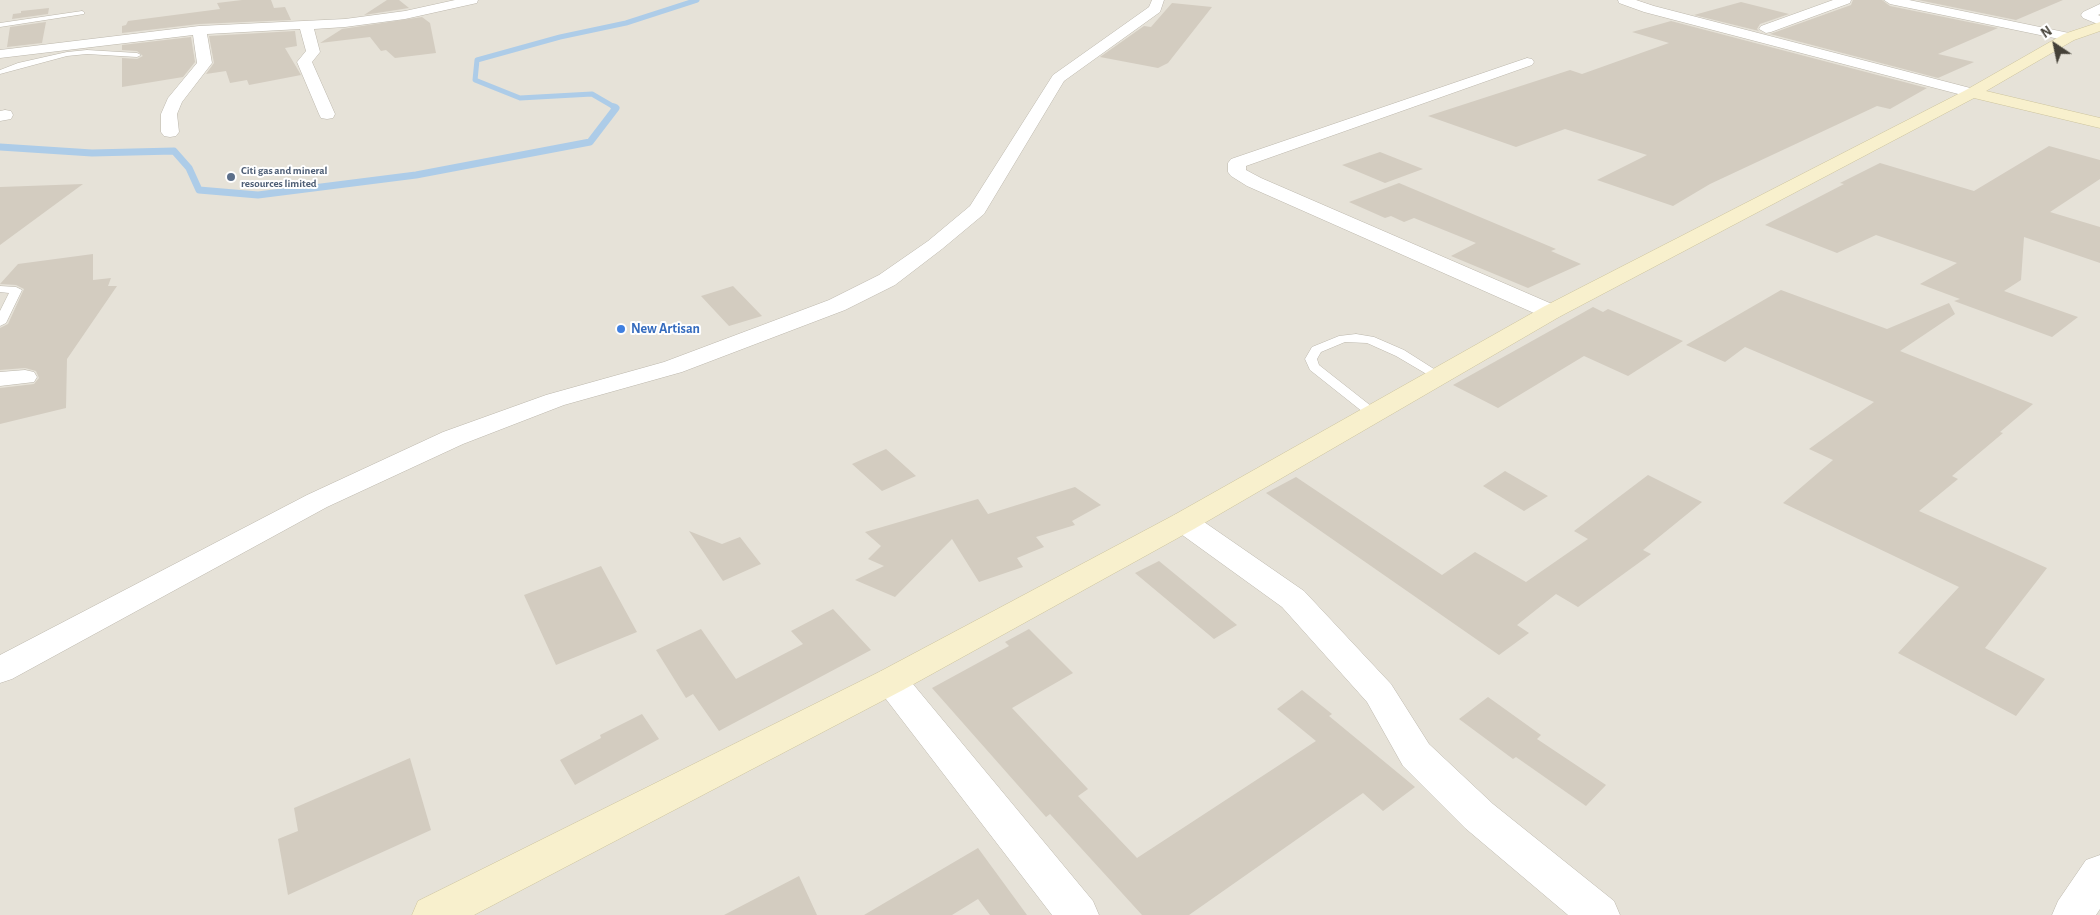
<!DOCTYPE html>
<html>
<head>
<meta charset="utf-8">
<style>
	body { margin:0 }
	#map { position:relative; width:2100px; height:915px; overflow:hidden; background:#f3f0e9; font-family:"Alegreya Sans",sans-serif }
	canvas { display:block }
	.north { position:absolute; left:2030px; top:20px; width:50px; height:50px; -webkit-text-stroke:4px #fff; paint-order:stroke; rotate:326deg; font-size:14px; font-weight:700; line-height:20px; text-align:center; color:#454138 }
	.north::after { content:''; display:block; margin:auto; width:18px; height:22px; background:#454138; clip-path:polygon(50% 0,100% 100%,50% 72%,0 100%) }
</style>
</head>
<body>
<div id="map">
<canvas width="2100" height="915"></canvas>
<div class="north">N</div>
</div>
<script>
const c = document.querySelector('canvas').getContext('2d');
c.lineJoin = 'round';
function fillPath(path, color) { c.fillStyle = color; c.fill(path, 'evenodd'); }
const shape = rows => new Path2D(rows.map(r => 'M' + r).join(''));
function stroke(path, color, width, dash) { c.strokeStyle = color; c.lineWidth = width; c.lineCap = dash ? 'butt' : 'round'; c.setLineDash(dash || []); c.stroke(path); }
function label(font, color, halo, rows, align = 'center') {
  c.font = font + ' "Alegreya Sans",sans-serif'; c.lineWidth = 4; c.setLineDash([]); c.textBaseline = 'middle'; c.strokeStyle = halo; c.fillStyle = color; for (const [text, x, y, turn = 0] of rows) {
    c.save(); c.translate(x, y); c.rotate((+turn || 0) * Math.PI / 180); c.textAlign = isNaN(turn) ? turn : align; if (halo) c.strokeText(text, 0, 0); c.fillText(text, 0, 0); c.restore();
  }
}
fillPath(shape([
	[0,0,2100,0,2100,915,0,915]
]), '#e6e2d8');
stroke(shape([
	[616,108,592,94,520,98,475,80,477,60,560,37,626,23,697,0]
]), '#adcce8', 5);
stroke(shape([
	[0,147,92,153,174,151,189,168,199,190,258,195,416,175,590,142,616,108,614,107]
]), '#adcce8', 7);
fillPath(shape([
	[242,0,271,0,274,8,285,7,291,20,199,24,122,33,122,26,126,25,128,21,220,9,217,3],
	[387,0,399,0,409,8,364,15],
	[1853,0,1882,0,1890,6,1998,28,1938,54,1974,62,1938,78,1770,34,1851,5],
	[1918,0,2063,0,2016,20],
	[1741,2,1789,14,1760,24,1757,29,1759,31,1694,15],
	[1172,3,1212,7,1168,63,1158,68,1100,57,1144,26,1151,27],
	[49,8,48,14,12,19,13,14,21,13,21,11],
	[422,17,430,23,436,53,395,58,386,50,381,51,370,37,320,43,342,29],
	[1671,21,1927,88,1890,109,1877,106,1710,184,1673,206,1597,180,1647,155,1565,129,1516,147,1428,116,1570,70,1582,74,1669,43,1632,32],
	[46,22,42,43,7,47,10,27],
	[295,31,297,46,285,48,301,75,249,85,247,80,230,83,226,71,206,74,214,63,209,36],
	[191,37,195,62,183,77,122,87,122,58,137,59,143,56,137,51,122,50,122,45],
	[2049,146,2100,160,2100,179,2050,212,2100,227,2100,263,2024,237,2021,280,2004,291,2078,317,2052,337,1954,301,1960,299,1920,284,1957,263,1876,235,1837,253,1765,225,1844,184,1840,183,1880,163,1974,191],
	[1380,152,1423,169,1385,183,1342,165],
	[1399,183,1556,249,1551,251,1581,264,1528,288,1451,256,1476,243,1414,218,1404,222,1391,216,1385,218,1349,202],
	[83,184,0,245,0,187],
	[93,254,93,280,111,278,108,286,117,286,67,359,66,408,0,424,0,388,34,384,39,378,36,371,25,368,0,370,0,328,8,324,24,289,16,285,0,284,18,264],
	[733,286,762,316,729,326,701,296],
	[1781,290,1887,329,1949,303,1955,314,1900,351,2033,404,2000,432,2003,433,1952,476,1958,479,1919,511,2047,568,1985,648,2045,679,2016,716,1898,653,1959,587,1783,503,1833,460,1809,449,1874,402,1745,347,1725,362,1686,345],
	[1593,307,1603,312,1608,309,1683,341,1628,376,1584,356,1498,408,1453,385],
	[886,449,916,476,882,491,852,464],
	[1505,471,1548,496,1524,511,1483,486],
	[1648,475,1702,502,1643,550,1651,554,1578,607,1556,594,1517,625,1529,633,1499,655,1266,493,1296,477,1442,575,1475,552,1526,582,1588,539,1574,531],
	[1075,487,1101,505,1072,521,1075,525,1036,537,1044,547,1017,558,1023,567,979,582,952,539,895,597,855,580,884,566,868,559,881,546,865,532,978,499,988,514],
	[689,531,722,544,740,537,761,564,723,581],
	[1159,561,1237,625,1214,639,1135,573],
	[601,566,637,632,556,665,524,595],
	[833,609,871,650,719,731,693,694,686,698,656,650,701,629,736,679,803,644,791,631],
	[1029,629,1073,673,1012,708,1088,789,1078,796,1137,858,1316,741,1277,709,1302,690,1332,714,1329,716,1415,787,1383,811,1363,793,1189,915,1142,915,1050,814,1046,817,932,688,1009,646,1005,642],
	[1488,697,1541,735,1537,739,1606,785,1586,806,1516,757,1513,759,1459,719],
	[642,714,659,739,575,785,560,760,601,738,600,735],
	[410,758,431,830,288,895,278,839,298,831,294,808],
	[978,848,1027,915,990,915,978,899,952,915,864,915],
	[799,876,817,915,724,915]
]), '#d3ccc0');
const service = shape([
	[82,11,84,12,84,14,0,27,0,23,82,11],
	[87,50,137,53,141,55,137,57,87,54,67,56,0,74,0,70,18,63,67,52,87,50],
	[0,286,16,287,22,290,6,323,0,326,0,311,9,293,0,292,0,286],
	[1356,334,1374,337,1404,350,1445,376,1439,380,1435,379,1396,356,1367,343,1345,342,1321,352,1317,359,1319,365,1380,413,1373,417,1368,416,1310,370,1305,359,1312,347,1339,336,1356,334]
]);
const minor = shape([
	[455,0,478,0,477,3,405,19,345,27,314,29,320,52,312,62,335,114,333,118,327,119,321,118,319,114,297,62,306,51,300,29,207,34,212,63,182,102,177,114,179,132,176,136,170,137,164,136,161,132,161,114,168,98,197,63,193,35,0,58,0,50,199,26,345,19,405,11,455,0],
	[1152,0,1164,0,1160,12,1064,81,984,214,942,249,895,285,845,310,682,372,564,405,463,444,327,507,12,679,0,683,0,655,307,495,443,432,546,395,664,362,829,300,879,275,928,241,970,206,1053,75,1149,7,1152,0],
	[1618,0,1636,0,1654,6,1978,90,1980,93,1978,96,1972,98,1966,96,1644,12,1619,3,1618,0],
	[1833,0,1851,0,1850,3,1771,32,1766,33,1759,29,1761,26,1833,0],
	[1884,0,1909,0,2069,33,2076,37,2069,41,1890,4,1884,0],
	[2100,4,2100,14,2098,15,2100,16,2100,25,2083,18,2081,15,2083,12,2100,4],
	[1527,58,1532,59,1534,62,1532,65,1246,166,1246,170,1261,178,1559,307,1562,312,1559,317,1551,319,1543,317,1247,186,1231,176,1228,172,1228,163,1231,159,1527,58],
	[5,110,11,111,13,115,11,119,0,121,0,111,5,110],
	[25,370,34,372,37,377,34,382,0,386,0,372,25,370],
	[1184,512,1194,515,1304,591,1391,684,1429,744,1493,804,1614,901,1620,915,1568,915,1465,828,1403,766,1367,702,1282,607,1174,529,1169,522,1174,515,1184,512],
	[891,668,903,672,1093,901,1099,915,1052,915,879,690,874,681,879,672,891,668],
	[2100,855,2100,909,2096,915,2052,915,2058,901,2086,860,2100,855]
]);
const secondary = shape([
	[2100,22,2100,31,2074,40,1986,91,2100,118,2100,128,1974,98,1559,317,1194,529,903,690,474,915,412,915,418,901,879,672,1174,515,1543,307,1966,90,2064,34,2100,22]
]);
stroke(service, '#bdb8ad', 1);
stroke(minor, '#bdb8ad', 1);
stroke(secondary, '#cdc49e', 1);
fillPath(service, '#fff');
fillPath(minor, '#fff');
fillPath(secondary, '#f8f0cd');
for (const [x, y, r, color] of [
	[231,177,5,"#5c6f8a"],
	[621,329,5,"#3f7fe0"]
]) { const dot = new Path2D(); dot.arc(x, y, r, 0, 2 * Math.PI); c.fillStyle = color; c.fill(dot); stroke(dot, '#fff', 2); }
label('bold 11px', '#4e5e75', '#fff', [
	["Citi gas and mineral",241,171],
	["resources limited",241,184]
], 'left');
label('bold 14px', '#366cbe', '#fff', [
	["New Artisan",631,329]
], 'left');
</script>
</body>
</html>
